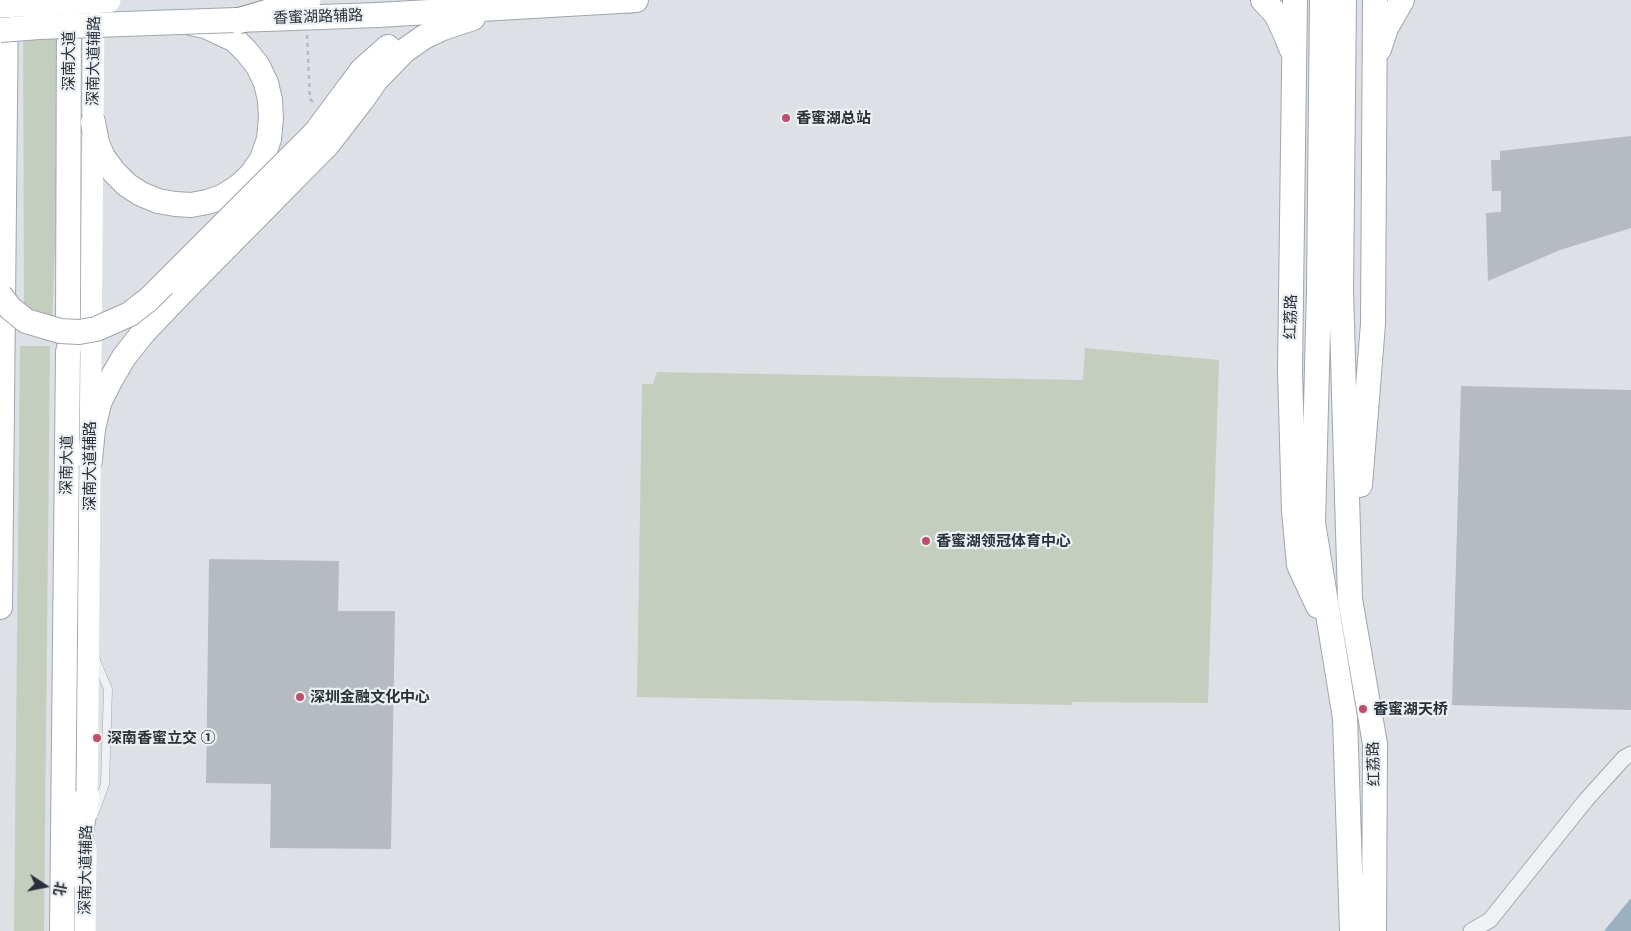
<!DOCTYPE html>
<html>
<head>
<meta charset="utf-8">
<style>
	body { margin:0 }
	#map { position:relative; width:1631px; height:931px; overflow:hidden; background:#dde1e5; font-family:Raleway,"Noto Sans SC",sans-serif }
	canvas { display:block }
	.north { position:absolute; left:20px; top:861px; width:50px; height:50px; -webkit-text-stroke:4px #ecf0f3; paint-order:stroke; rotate:101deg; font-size:14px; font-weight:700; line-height:20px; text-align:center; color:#28303a }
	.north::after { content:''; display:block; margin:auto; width:18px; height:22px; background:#28303a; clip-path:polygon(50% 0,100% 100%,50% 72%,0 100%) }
</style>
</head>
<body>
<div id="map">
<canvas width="1631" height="931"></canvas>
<div class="north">北</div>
</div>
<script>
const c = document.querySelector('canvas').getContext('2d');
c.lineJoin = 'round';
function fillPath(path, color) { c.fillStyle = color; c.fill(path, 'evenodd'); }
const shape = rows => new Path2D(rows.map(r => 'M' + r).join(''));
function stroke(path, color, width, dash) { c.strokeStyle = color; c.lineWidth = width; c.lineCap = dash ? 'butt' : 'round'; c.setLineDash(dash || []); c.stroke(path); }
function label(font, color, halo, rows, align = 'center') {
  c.font = font + ' Raleway,"Noto Sans SC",sans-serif'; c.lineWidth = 4.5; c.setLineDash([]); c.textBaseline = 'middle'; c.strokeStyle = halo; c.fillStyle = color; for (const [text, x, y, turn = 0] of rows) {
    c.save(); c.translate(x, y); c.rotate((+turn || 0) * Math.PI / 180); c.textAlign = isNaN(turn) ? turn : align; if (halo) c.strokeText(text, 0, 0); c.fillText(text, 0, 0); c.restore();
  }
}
fillPath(shape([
	[23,0,57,0,57,196,52,327,24,326],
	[20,346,50,346,44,931,14,931],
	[1085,348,1219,360,1208,703,1072,702,1072,705,637,697,642,384,653,384,657,372,1083,380]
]), '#c4cebf');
fillPath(shape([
	[1631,898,1631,931,1604,931]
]), '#9bb1c2');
fillPath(shape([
	[1631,136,1631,228,1560,250,1488,281,1486,213,1501,212,1501,191,1492,191,1491,160,1500,160,1500,151],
	[1461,386,1631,390,1631,710,1452,705],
	[209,559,339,561,338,611,395,611,391,849,270,848,271,784,206,783]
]), '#b5bbc1');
const service = shape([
	[95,812,105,784,108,689,95,658]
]);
const minor = shape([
	[1471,931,1490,920,1586,800,1624,758,1631,754]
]);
const primary = shape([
	[1263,0,1276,14,1285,33,1291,48],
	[1295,0,1290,371,1294,511,1299,565,1318,606],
	[378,15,636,0],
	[1379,49,1386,28,1402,0],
	[348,89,362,70,388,47],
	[362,100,376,80,404,51,424,37,443,28,473,18],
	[93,122,97,143,103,157,114,172,127,185,141,194,158,201,175,204,191,205,207,202,222,197,238,187,252,174,262,159,269,139,271,118,270,100,266,83,258,66,246,51,235,40,205,26,191,23],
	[1319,290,1313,523,1345,718,1352,931],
	[1341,290,1350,599,1375,744,1374,931],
	[90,460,93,429,99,403,110,381,124,357,143,333,184,290],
	[1360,485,1373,324,1375,0],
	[0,607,6,0],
	[74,875,87,796],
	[62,931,68,352,70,343,68,333,69,6]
]);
const trunk = shape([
	[628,0,630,0]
]);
stroke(service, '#a3a8ae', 9);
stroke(minor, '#a3a8ae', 17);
stroke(primary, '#9ea6af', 26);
stroke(trunk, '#86909a', 27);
stroke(shape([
	[307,35,310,99,314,103]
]), '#b7bbc0', 2.5, [4, 4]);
stroke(service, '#eff1f4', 8);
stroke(minor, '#eff1f4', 15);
stroke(shape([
	[87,813,94,9],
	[85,931,86,849]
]), '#fff', 21);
stroke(primary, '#fff', 24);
stroke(trunk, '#fff', 25);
const primaryBridge = shape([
	[0,30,39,27,378,15],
	[184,290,328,144,362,100],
	[1319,290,1322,0],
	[1341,290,1344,0],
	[0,295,10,308,26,321,60,331,79,332,96,329,130,314,149,299,316,132,348,89]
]);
const trunkBridge = shape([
	[0,5,108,0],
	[238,21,308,0]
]);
stroke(primaryBridge, '#9ea6af', 26, []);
stroke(trunkBridge, '#86909a', 27, []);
stroke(primaryBridge, '#fff', 24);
stroke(trunkBridge, '#fff', 25);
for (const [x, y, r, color] of [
	[786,118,5,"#be4e69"],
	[926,541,5,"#be4e69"],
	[300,697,5,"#be4e69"],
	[1363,709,5,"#be4e69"],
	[97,738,5,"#be4e69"]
]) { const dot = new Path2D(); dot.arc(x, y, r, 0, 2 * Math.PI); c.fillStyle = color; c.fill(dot); stroke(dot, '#ecf0f3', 2); }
label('15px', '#28303a', '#ecf0f3', [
	["香蜜湖路辅路",318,17,-2],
	["深南大道",69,61,-90],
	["深南大道辅路",94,61,-89],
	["红荔路",1291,317,-89],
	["深南大道",67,465,-89],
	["深南大道辅路",90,466,-90],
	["红荔路",1374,764,-92],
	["深南大道辅路",86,870,-89]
]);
label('bold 15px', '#28303a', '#ecf0f3', [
	["香蜜湖总站",796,118],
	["香蜜湖领冠体育中心",936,541],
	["深圳金融文化中心",310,697],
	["香蜜湖天桥",1373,709],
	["深南香蜜立交 ①",107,738]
], 'left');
</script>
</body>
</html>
